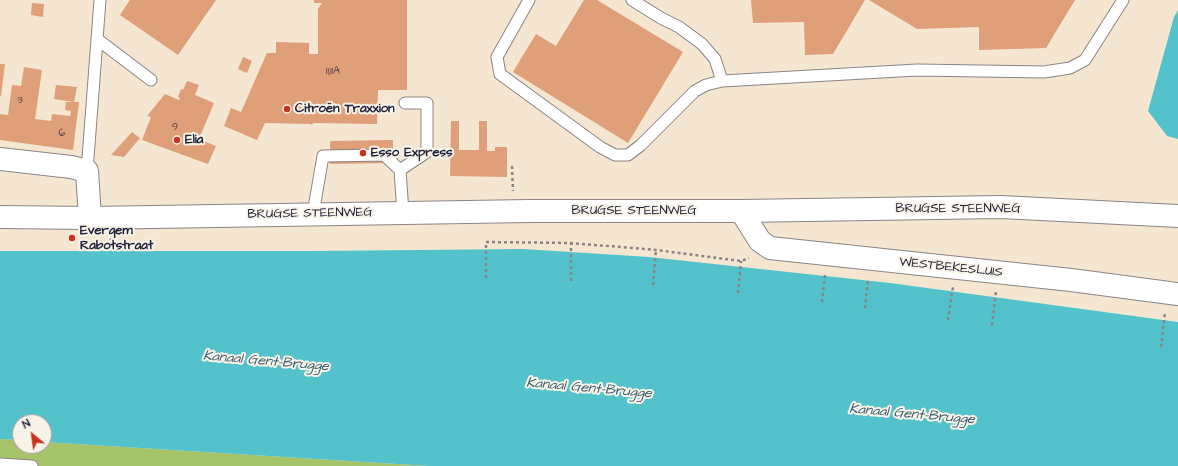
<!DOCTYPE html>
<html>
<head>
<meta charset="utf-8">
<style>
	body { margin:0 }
	#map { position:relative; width:1178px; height:466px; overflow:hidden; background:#f4e6d1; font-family:"Architects Daughter",sans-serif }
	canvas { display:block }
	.north { position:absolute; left:12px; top:414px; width:40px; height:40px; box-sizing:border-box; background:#f7f3e8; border:1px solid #a29fa3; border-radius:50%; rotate:331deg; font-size:11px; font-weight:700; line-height:16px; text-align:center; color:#22223b }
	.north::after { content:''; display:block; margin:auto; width:14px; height:18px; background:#c8321e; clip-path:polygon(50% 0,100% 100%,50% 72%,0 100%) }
</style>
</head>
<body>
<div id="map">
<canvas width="1178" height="466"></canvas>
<div class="north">N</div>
</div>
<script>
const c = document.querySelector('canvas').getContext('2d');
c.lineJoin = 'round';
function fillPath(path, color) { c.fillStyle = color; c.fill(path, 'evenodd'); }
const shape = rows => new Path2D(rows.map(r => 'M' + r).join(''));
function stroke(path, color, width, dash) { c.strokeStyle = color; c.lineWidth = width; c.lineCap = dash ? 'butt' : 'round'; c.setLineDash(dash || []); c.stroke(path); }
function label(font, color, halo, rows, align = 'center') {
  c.font = font + ' "Architects Daughter",sans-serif'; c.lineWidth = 4; c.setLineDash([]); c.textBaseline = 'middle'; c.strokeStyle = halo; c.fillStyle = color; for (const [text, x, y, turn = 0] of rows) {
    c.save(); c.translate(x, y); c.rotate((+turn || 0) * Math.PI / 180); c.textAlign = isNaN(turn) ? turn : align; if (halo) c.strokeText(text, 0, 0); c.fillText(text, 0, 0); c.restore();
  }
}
fillPath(shape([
	[0,439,20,440,20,446,44,446,44,442,429,466,0,466]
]), '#a7c36a');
fillPath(shape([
	[1178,10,1178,139,1167,136,1148,111,1174,17],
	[523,249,649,257,890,283,1178,322,1178,466,429,466,44,442,44,422,20,422,20,440,0,439,0,251,313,251]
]), '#54c2ca');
fillPath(shape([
	[130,0,216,0,178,55,120,15],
	[314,0,407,0,407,90,378,90,377,124,314,123,311,125,311,124,265,123,257,140,224,126,231,108,241,112,267,53,276,53,276,42,309,43,309,54,318,54,318,9,322,3,314,3],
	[584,0,597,0,683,52,628,143,513,72,536,34,556,46],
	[751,0,865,0,833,54,805,55,804,22,753,23],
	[869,0,1075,0,1046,48,979,50,979,27,917,29],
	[32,3,44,4,43,17,31,15],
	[243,57,252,61,247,73,238,69],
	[0,64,5,64,1,96,0,96],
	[24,67,42,70,35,119,51,121,52,114,70,116,71,111,65,110,66,102,79,102,73,150,0,140,0,114,8,115,12,85,21,86],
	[187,81,199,85,195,95,214,103,199,139,216,146,208,164,142,140,151,117,147,116,165,94,179,100,180,98,178,97,181,89,183,90],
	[56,85,77,87,74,102,54,99],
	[451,121,459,121,459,150,479,150,479,121,487,121,487,151,495,151,495,147,507,147,507,177,450,176],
	[132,132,140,138,124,157,111,155],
	[393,140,393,163,330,164,330,141]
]), '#df9f78');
const lane = shape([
	[529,0,497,57,500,74,600,147,615,155,628,155,641,145,695,91,706,85,722,81],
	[632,0,661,18,679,27,702,44,715,59,722,81,917,70,1044,72,1070,68,1085,60,1123,0],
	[97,39,151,80],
	[87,171,100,0],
	[403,213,400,170,427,152,427,103,405,103],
	[313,214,323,156,384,155,400,170],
	[0,464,32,466]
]);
const street = shape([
	[0,159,71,167,87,171,90,218],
	[741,211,760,241,770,248,1071,280,1178,294]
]);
const primary = shape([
	[0,217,90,218,530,211,741,211,1001,207,1178,216]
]);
stroke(lane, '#8b8486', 13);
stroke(street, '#8b8486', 24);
stroke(primary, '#8b8486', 24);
stroke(shape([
	[512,166,513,191],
	[486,278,486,242,571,243,656,250,741,261,749,258],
	[571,281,571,243],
	[653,285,656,250],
	[738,293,741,261],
	[822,302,825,275],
	[865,308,868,279],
	[948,320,953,287],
	[992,325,996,291],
	[1161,347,1165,312]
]), '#8b8486', 2.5, [3, 3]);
stroke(lane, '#fff', 11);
stroke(street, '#fff', 22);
stroke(primary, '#fff', 22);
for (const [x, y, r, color] of [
	[287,109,4,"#c8321e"],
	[177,140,4,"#c8321e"],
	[363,153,4,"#c8321e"],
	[72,238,4,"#c8321e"]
]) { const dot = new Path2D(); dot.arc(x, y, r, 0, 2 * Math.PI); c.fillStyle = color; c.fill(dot); stroke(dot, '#f7f3e8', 1.5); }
label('11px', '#51414a', null, [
	["11;11A",333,72],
	["3",20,101],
	["9",175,128],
	["6",62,134]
]);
label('bold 13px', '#22223b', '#f7f3e8', [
	["Citroën Traxxion",295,109],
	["Elia",185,140],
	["Esso Express",371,153],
	["Evergem",80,231],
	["Rabotstraat",80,246]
], 'left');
label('13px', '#22223b', '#f7f3e8', [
	["BRUGSE STEENWEG",958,209],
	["BRUGSE STEENWEG",634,211],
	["BRUGSE STEENWEG",310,214,-1],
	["WESTBEKESLUIS",951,268,6]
]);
label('italic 14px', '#345a6d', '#f7f3e8', [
	["Kanaal Gent-Brugge",266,362,5],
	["Kanaal Gent-Brugge",589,389,5],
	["Kanaal Gent-Brugge",912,415,5]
]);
</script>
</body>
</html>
